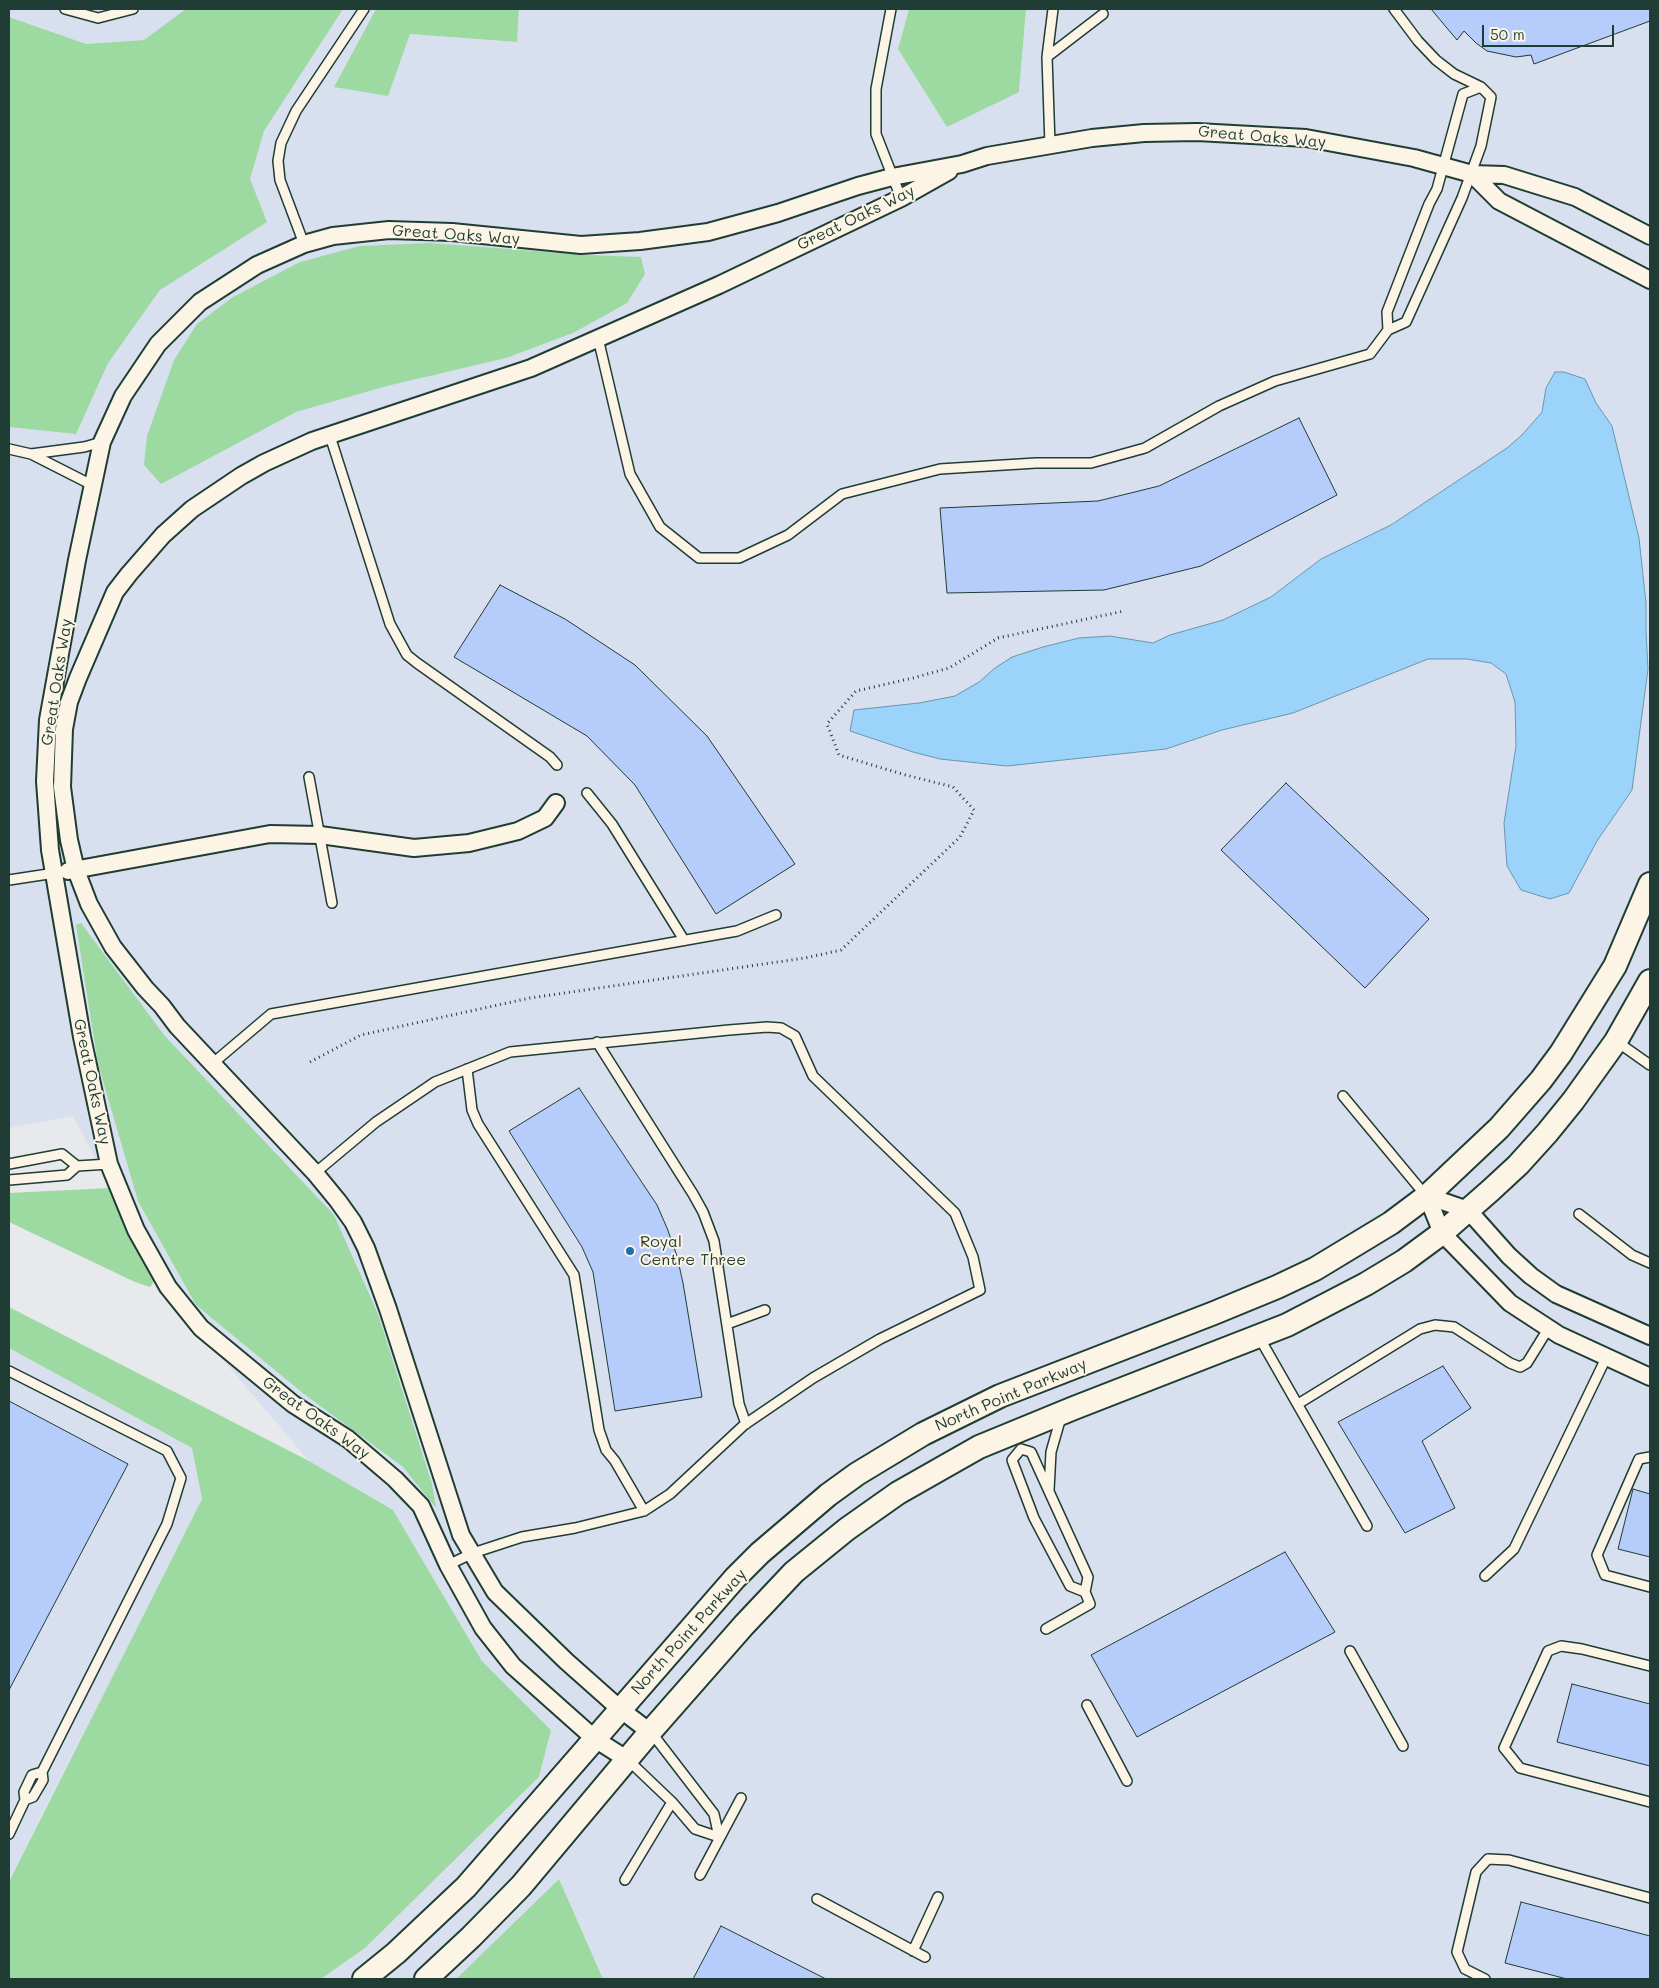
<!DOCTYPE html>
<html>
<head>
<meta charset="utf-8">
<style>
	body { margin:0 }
	#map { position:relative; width:1659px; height:1988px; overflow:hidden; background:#e7e9ec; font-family:Mali,sans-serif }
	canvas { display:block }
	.frame { position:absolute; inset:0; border:10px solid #1f3d34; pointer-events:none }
	.scale { position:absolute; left:1482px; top:25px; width:132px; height:22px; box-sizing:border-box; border:2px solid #1f3d34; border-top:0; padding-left:6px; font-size:15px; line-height:18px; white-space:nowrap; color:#1f3d34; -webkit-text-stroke:4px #fcf5e5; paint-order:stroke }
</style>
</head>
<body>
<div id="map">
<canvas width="1659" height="1988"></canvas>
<div class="frame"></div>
<div class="scale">50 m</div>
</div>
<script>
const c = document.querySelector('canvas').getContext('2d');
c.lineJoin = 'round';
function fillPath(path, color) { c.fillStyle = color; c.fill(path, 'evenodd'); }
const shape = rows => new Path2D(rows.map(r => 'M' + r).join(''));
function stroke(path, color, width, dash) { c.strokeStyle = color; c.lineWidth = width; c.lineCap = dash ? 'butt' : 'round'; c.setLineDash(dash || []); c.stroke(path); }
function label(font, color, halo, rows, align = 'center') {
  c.font = font + ' Mali,sans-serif'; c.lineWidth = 4; c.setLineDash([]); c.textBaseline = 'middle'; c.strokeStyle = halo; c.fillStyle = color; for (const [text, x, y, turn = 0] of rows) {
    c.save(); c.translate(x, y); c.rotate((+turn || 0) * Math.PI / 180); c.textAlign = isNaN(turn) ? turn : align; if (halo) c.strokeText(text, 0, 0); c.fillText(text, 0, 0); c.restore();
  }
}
fillPath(shape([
	[9,9,376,9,334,87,410,34,517,42,519,9,909,9,898,49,1019,92,1026,9,1650,9,1650,1979,603,1979,559,1879,456,1979,321,1979,365,1948,539,1777,551,1730,482,1661,393,1510,309,1461,155,1280,111,1188,73,1116,9,1128],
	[9,1348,192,1448,202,1499,9,1882]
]), '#d8e0f0');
fillPath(shape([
	[186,9,343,9,264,131,250,179,267,222,160,290,108,363,76,434,9,427,9,17,86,44,144,40],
	[376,9,519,9,517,42,410,34,388,96,334,87],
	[909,9,1026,9,1019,92,947,127,898,49],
	[430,243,587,255,641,257,645,274,627,303,573,333,506,358,387,386,296,412,161,484,144,465,147,436,174,360,197,324,233,297,300,262,360,246],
	[81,923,164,1035,334,1215,378,1314,432,1484,436,1508,403,1467,304,1394,196,1305,138,1201,98,1064,76,925],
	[111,1188,155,1280,150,1287,135,1282,9,1222,9,1193],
	[9,1307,309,1461,393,1510,482,1661,551,1730,539,1777,365,1948,321,1979,9,1979,9,1882,202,1499,192,1448,9,1348],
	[559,1879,603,1979,456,1979]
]), '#9ddaa2');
const water = shape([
	[1555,372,1564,372,1585,379,1596,403,1612,426,1639,538,1646,603,1646,631,1648,669,1632,790,1597,841,1569,893,1550,899,1521,890,1507,866,1504,823,1516,746,1515,702,1506,674,1491,663,1467,659,1428,659,1293,713,1222,730,1166,749,1007,766,940,759,913,752,850,731,854,710,919,703,955,696,979,682,995,668,1012,657,1043,647,1079,638,1110,636,1153,643,1170,635,1223,620,1271,597,1321,559,1391,525,1507,448,1522,435,1542,412,1546,388,1555,372]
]);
fillPath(water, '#9cd3fb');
stroke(water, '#6a97ab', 1);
const building = shape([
	[1431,9,1650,9,1650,21,1534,64,1531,55,1516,57,1487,51,1476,43,1464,31,1457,40,1431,9],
	[1299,418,1337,495,1201,566,1104,590,947,593,940,508,1098,501,1159,486,1299,418],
	[500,585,565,619,635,665,707,736,795,864,716,914,635,785,587,736,454,657,500,585],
	[1286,783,1429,919,1365,988,1221,850,1286,783],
	[579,1088,657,1205,667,1228,677,1256,683,1283,702,1397,615,1411,593,1272,582,1247,509,1131,579,1088],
	[1443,1366,1471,1408,1422,1441,1455,1508,1405,1533,1338,1422,1443,1366],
	[9,1401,128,1464,9,1690,9,1401],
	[1633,1489,1650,1494,1650,1557,1618,1549,1633,1489],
	[1285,1552,1335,1632,1137,1737,1091,1655,1285,1552],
	[1572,1684,1650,1704,1650,1766,1557,1742,1572,1684],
	[1521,1902,1650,1936,1650,1979,1567,1979,1505,1963,1521,1902],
	[721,1926,826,1979,693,1979,721,1926]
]);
fillPath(building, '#b6ccfb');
stroke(building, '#1f3d34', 1);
const lane = shape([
	[65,9,98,18,133,9],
	[891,9,876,89,876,134,901,198],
	[1394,9,1418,41,1436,60,1454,74,1481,87],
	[1047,57,1103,14],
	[1050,145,1047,57,1053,9],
	[304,244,280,180,278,161,281,143,296,111,364,9],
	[598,338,630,474,660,527,699,558,739,558,788,535,842,494,940,469,1036,463,1091,463,1145,448,1219,406,1275,381,1370,354,1388,330,1406,322,1462,198,1481,146,1491,97,1481,87,1463,94,1437,189,1429,204,1387,312,1388,330],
	[330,436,390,624,407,655,417,663,550,757,557,765],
	[9,449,31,454,92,485],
	[31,454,84,447,102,442],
	[309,777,332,903],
	[587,793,612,824,684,940],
	[9,880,55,873],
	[1616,1041,1650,1065],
	[597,1042,693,1194,703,1212,714,1241,739,1404,746,1424],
	[212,1064,271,1014,737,931,776,915],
	[467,1069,472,1110,478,1124,574,1275,599,1430,606,1450,615,1461,644,1511],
	[1343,1096,1426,1196],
	[9,1164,62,1154,77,1166],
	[315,1173,376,1122,435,1082,510,1052,729,1030,767,1027,781,1028,795,1036,813,1076,955,1213,973,1257,980,1290,880,1339,813,1378,744,1425,670,1494,644,1511,575,1528,522,1537,473,1553,448,1565],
	[9,1180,67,1175,77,1166,109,1164],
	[1579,1214,1632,1255,1650,1263],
	[727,1324,765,1310],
	[1259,1337,1367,1526],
	[9,1371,167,1451,181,1478,167,1524,42,1772,43,1780,33,1797,25,1800],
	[1298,1404,1420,1329,1435,1325,1454,1327,1510,1363,1520,1367,1527,1363,1548,1329],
	[1021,1449,1031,1452,1088,1577,1085,1592,1090,1604,1046,1629],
	[1021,1449,1012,1460,1034,1518,1070,1586,1085,1592],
	[1650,1457,1639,1459,1597,1555,1605,1575,1650,1587],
	[1049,1490,1051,1452,1061,1417],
	[1485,1576,1514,1549,1606,1358],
	[1350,1651,1403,1746],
	[1650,1666,1582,1649,1561,1646,1548,1651,1504,1748,1520,1768,1650,1802],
	[1087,1705,1127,1781],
	[651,1732,714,1814,719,1837],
	[628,1760,672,1802,695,1829,719,1837],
	[9,1834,25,1800,24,1792,32,1775,42,1772],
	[700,1875,741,1798],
	[625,1880,672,1802],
	[817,1899,925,1957],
	[913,1951,938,1897],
	[1485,1979,1465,1969,1457,1952,1476,1872,1488,1859,1509,1860,1650,1898]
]);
const street = shape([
	[1472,174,1499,201,1650,280],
	[68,871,270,834,320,835,414,848,469,843,518,831,545,818,556,803],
	[1427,1196,1442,1233,1510,1303,1559,1335,1650,1377],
	[1427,1196,1468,1210,1509,1256,1531,1276,1556,1294,1650,1336],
	[650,1732,620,1709,566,1661,495,1592,461,1535,388,1309,366,1248,353,1222,338,1201,315,1173,177,1026,162,1006,145,988,113,947,89,904,76,870,69,840,62,787,64,729,69,702,78,678,115,592,129,574,163,535,192,509,241,476,264,463,312,441,531,368,719,285,901,198,949,171],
	[628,1760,595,1739,513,1666,483,1628,448,1565,421,1506,395,1479,348,1439,293,1404,201,1328,168,1287,136,1230,109,1164,82,1037,50,850,45,781,48,720,77,560,102,442,123,396,158,344,200,302,257,265,304,244,333,236,389,230,452,232,581,245,640,241,708,232,778,213,858,186,892,177,962,164,987,156,1092,138,1144,133,1197,132,1306,138,1414,158,1472,174,1504,175,1575,197,1650,236]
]);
const secondary = shape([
	[364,1979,396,1953,466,1887,735,1578,760,1553,828,1495,857,1474,923,1434,1000,1396,1214,1313,1277,1287,1315,1269,1391,1223,1427,1196,1499,1128,1541,1080,1561,1053,1615,966,1650,884],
	[426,1979,471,1937,521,1886,650,1732,744,1625,794,1572,847,1529,898,1493,979,1447,1074,1408,1287,1325,1366,1284,1404,1261,1442,1233,1491,1190,1518,1165,1547,1133,1573,1101,1616,1041,1650,981]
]);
stroke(lane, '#1f3d34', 12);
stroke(street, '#1f3d34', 20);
stroke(secondary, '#1f3d34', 26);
stroke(shape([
	[310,1062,361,1035,530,998,805,958,841,950,960,837,974,810,953,787,902,774,839,755,827,724,856,691,913,678,949,668,998,638,1124,611]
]), '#1f3d34', 3, [1, 4]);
stroke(lane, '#fcf5e5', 9);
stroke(street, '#fcf5e5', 16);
stroke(secondary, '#fcf5e5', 22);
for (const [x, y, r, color] of [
	[630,1251,5,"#1f6fb2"]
]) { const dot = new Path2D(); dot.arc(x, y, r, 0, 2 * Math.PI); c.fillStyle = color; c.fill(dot); stroke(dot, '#fcf5e5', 2); }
label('16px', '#1f3d34', '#fcf5e5', [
	["Great Oaks Way",1262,137,5],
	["Great Oaks Way",856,218,-26],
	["Great Oaks Way",456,235,4],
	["Great Oaks Way",57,682,-81],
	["Great Oaks Way",92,1082,78],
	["North Point Parkway",1011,1395,-23],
	["Great Oaks Way",316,1418,36],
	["North Point Parkway",689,1632,-48]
]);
label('16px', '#1f3d34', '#fcf5e5', [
	["Royal",640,1242],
	["Centre Three",640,1260]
], 'left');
</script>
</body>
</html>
